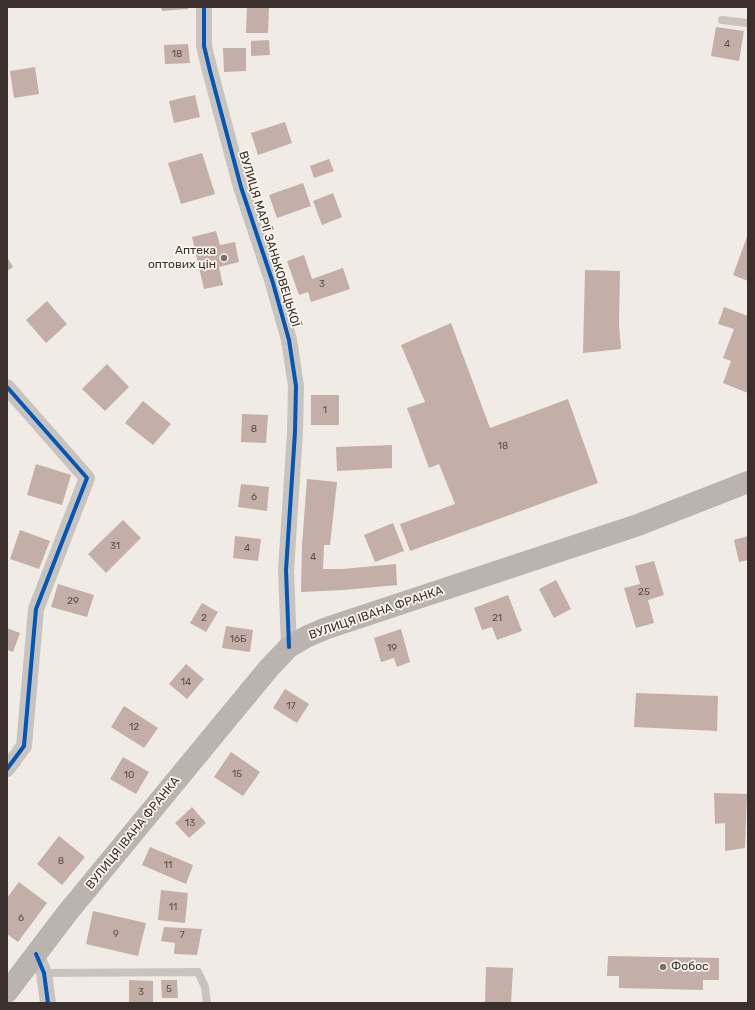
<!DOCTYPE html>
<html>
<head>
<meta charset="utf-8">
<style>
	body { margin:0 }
	#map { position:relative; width:755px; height:1010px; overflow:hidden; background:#f0ebe5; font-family:Rubik,sans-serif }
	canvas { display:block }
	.frame { position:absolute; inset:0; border:8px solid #3b302b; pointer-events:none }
</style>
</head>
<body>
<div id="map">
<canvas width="755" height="1010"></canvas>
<div class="frame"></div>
</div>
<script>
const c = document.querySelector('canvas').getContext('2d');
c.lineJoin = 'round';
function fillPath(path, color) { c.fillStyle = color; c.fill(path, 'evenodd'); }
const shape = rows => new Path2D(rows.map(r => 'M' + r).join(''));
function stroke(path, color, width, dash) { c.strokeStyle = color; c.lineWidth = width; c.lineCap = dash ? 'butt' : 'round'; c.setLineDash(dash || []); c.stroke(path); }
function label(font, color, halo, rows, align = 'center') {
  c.font = font + ' Rubik,sans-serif'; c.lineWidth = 3.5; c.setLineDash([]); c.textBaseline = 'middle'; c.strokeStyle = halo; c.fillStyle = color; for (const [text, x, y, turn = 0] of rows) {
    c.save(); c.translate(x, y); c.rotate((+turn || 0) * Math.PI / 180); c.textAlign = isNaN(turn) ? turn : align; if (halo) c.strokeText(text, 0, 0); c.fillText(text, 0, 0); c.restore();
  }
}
fillPath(shape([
	[161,7,188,7,188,9,162,11],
	[247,7,269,7,268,33,246,33],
	[716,27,744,31,739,61,711,56],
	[269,40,270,55,251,56,251,41],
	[188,44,190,63,165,64,164,45],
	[223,48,246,48,246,71,224,72],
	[35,67,39,94,14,98,10,71],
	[195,95,200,117,174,123,169,101],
	[285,122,292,143,258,155,251,133],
	[202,153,215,194,181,204,168,163],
	[329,159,334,171,314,178,310,166],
	[303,183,311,206,277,218,269,195],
	[333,193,342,217,322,225,313,201],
	[216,231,220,245,235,242,239,262,219,267,223,285,204,289,192,237],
	[748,234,748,281,733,275],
	[304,255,312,279,343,268,350,289,311,302,308,292,299,295,287,261],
	[7,257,13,267,7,271],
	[585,270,620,271,619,325,621,349,583,353],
	[47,301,67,324,46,343,26,320],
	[724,307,748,316,748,393,723,383,731,361,723,358,734,329,718,324],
	[451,323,490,428,568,399,598,483,410,551,400,524,455,504,439,464,429,468,407,408,425,402,401,345],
	[107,364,129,387,105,411,82,389],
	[311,395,339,395,339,425,311,425],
	[143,401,171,424,153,445,125,423],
	[242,414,268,415,266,443,241,442],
	[392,445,392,468,337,471,336,447],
	[36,464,71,475,62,505,27,495],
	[307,479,337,482,330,545,324,545,323,569,342,569,396,564,397,585,344,590,301,592,302,545],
	[241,484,269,487,267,511,238,507],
	[123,520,141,538,106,573,88,554],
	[393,523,404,551,375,562,364,535],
	[20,530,50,541,39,569,10,559],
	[235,536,261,539,258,561,233,558],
	[748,536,748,560,739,562,734,540],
	[654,561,664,595,648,600,654,623,636,628,624,588,640,584,635,566],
	[556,580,571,609,554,618,539,589],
	[58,584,94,595,87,617,51,607],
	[508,595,522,631,497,640,492,627,482,630,474,608],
	[202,603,218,612,206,632,190,623],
	[226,626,253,630,250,652,222,648],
	[7,628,20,633,13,652,8,650,7,653],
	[401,629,410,662,397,667,394,658,381,662,374,638],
	[186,664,204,679,187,699,169,684],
	[285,689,309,704,297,723,273,708],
	[636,693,718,696,717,731,634,727],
	[124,706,158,728,144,748,111,727],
	[231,752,260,772,243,796,214,777],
	[123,757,149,772,136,794,110,779],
	[714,793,747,794,745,848,725,851,725,823,715,824],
	[192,807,206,823,189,838,175,823],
	[59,836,85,857,62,885,37,864],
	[150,847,193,865,186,884,142,865],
	[19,882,47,903,18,942,7,934,7,898],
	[161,890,188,893,185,923,158,920],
	[93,911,146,923,138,956,86,944],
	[164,927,202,929,197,955,174,954,175,943,161,941],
	[608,956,719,958,719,980,703,980,703,990,619,988,619,976,607,976],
	[486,967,513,968,511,1003,485,1003],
	[129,980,153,981,153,1003,129,1003],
	[161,980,177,980,178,998,162,998]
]), '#c3afa7');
stroke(shape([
	[722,20,748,23],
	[44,973,198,972,205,987,207,1003]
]), '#c9c3be', 8);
stroke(shape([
	[204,7,204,46,210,71,241,187,273,283,289,340,296,386,295,432,286,570,289,647],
	[7,387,87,478,36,609,24,746,7,769],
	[36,954,44,973,48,1003]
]), '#c9c3be', 16);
stroke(shape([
	[7,992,68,912,217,731,269,668,289,647,308,636,327,628,638,525,748,482]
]), '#bab3ae', 22);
stroke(shape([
	[204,7,204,46,210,71,241,187,273,283,289,340,296,386,295,432,286,570,289,647],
	[7,387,87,478,36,609,24,746,7,769],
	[36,954,44,973,48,1003]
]), '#0057b8', 4);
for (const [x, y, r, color] of [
	[224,258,4,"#7a716c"],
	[663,967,4,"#7a716c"]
]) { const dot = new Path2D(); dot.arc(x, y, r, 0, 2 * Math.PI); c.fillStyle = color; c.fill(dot); stroke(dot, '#fbf5ee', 1.5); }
label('10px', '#5d504a', null, [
	["4",727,44],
	["18",177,54],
	["3",322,284],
	["1",325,410],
	["8",254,429],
	["18",503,446],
	["6",254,497],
	["31",115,546],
	["4",247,548],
	["4",313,557],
	["25",644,592],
	["29",73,601],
	["2",204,618],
	["21",497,618],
	["16Б",238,639],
	["19",392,648],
	["14",186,682],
	["17",291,706],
	["12",134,727],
	["15",237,774],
	["10",129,775],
	["13",190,823],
	["8",61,861],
	["11",168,865],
	["11",173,907],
	["6",21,918],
	["9",116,934],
	["7",182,935],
	["5",169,989],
	["3",141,992]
]);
label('12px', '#3b302b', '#fbf5ee', [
	["ВУЛИЦЯ МАРІЇ ЗАНЬКОВЕЦЬКОЇ",269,239,73],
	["ВУЛИЦЯ ІВАНА ФРАНКА",376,613,-19],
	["ВУЛИЦЯ ІВАНА ФРАНКА",133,833,-51]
]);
label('12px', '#3b302b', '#fbf5ee', [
	["Аптека",216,251],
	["оптових цін",216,265],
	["Фобос",671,967,"left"]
], 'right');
</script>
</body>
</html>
